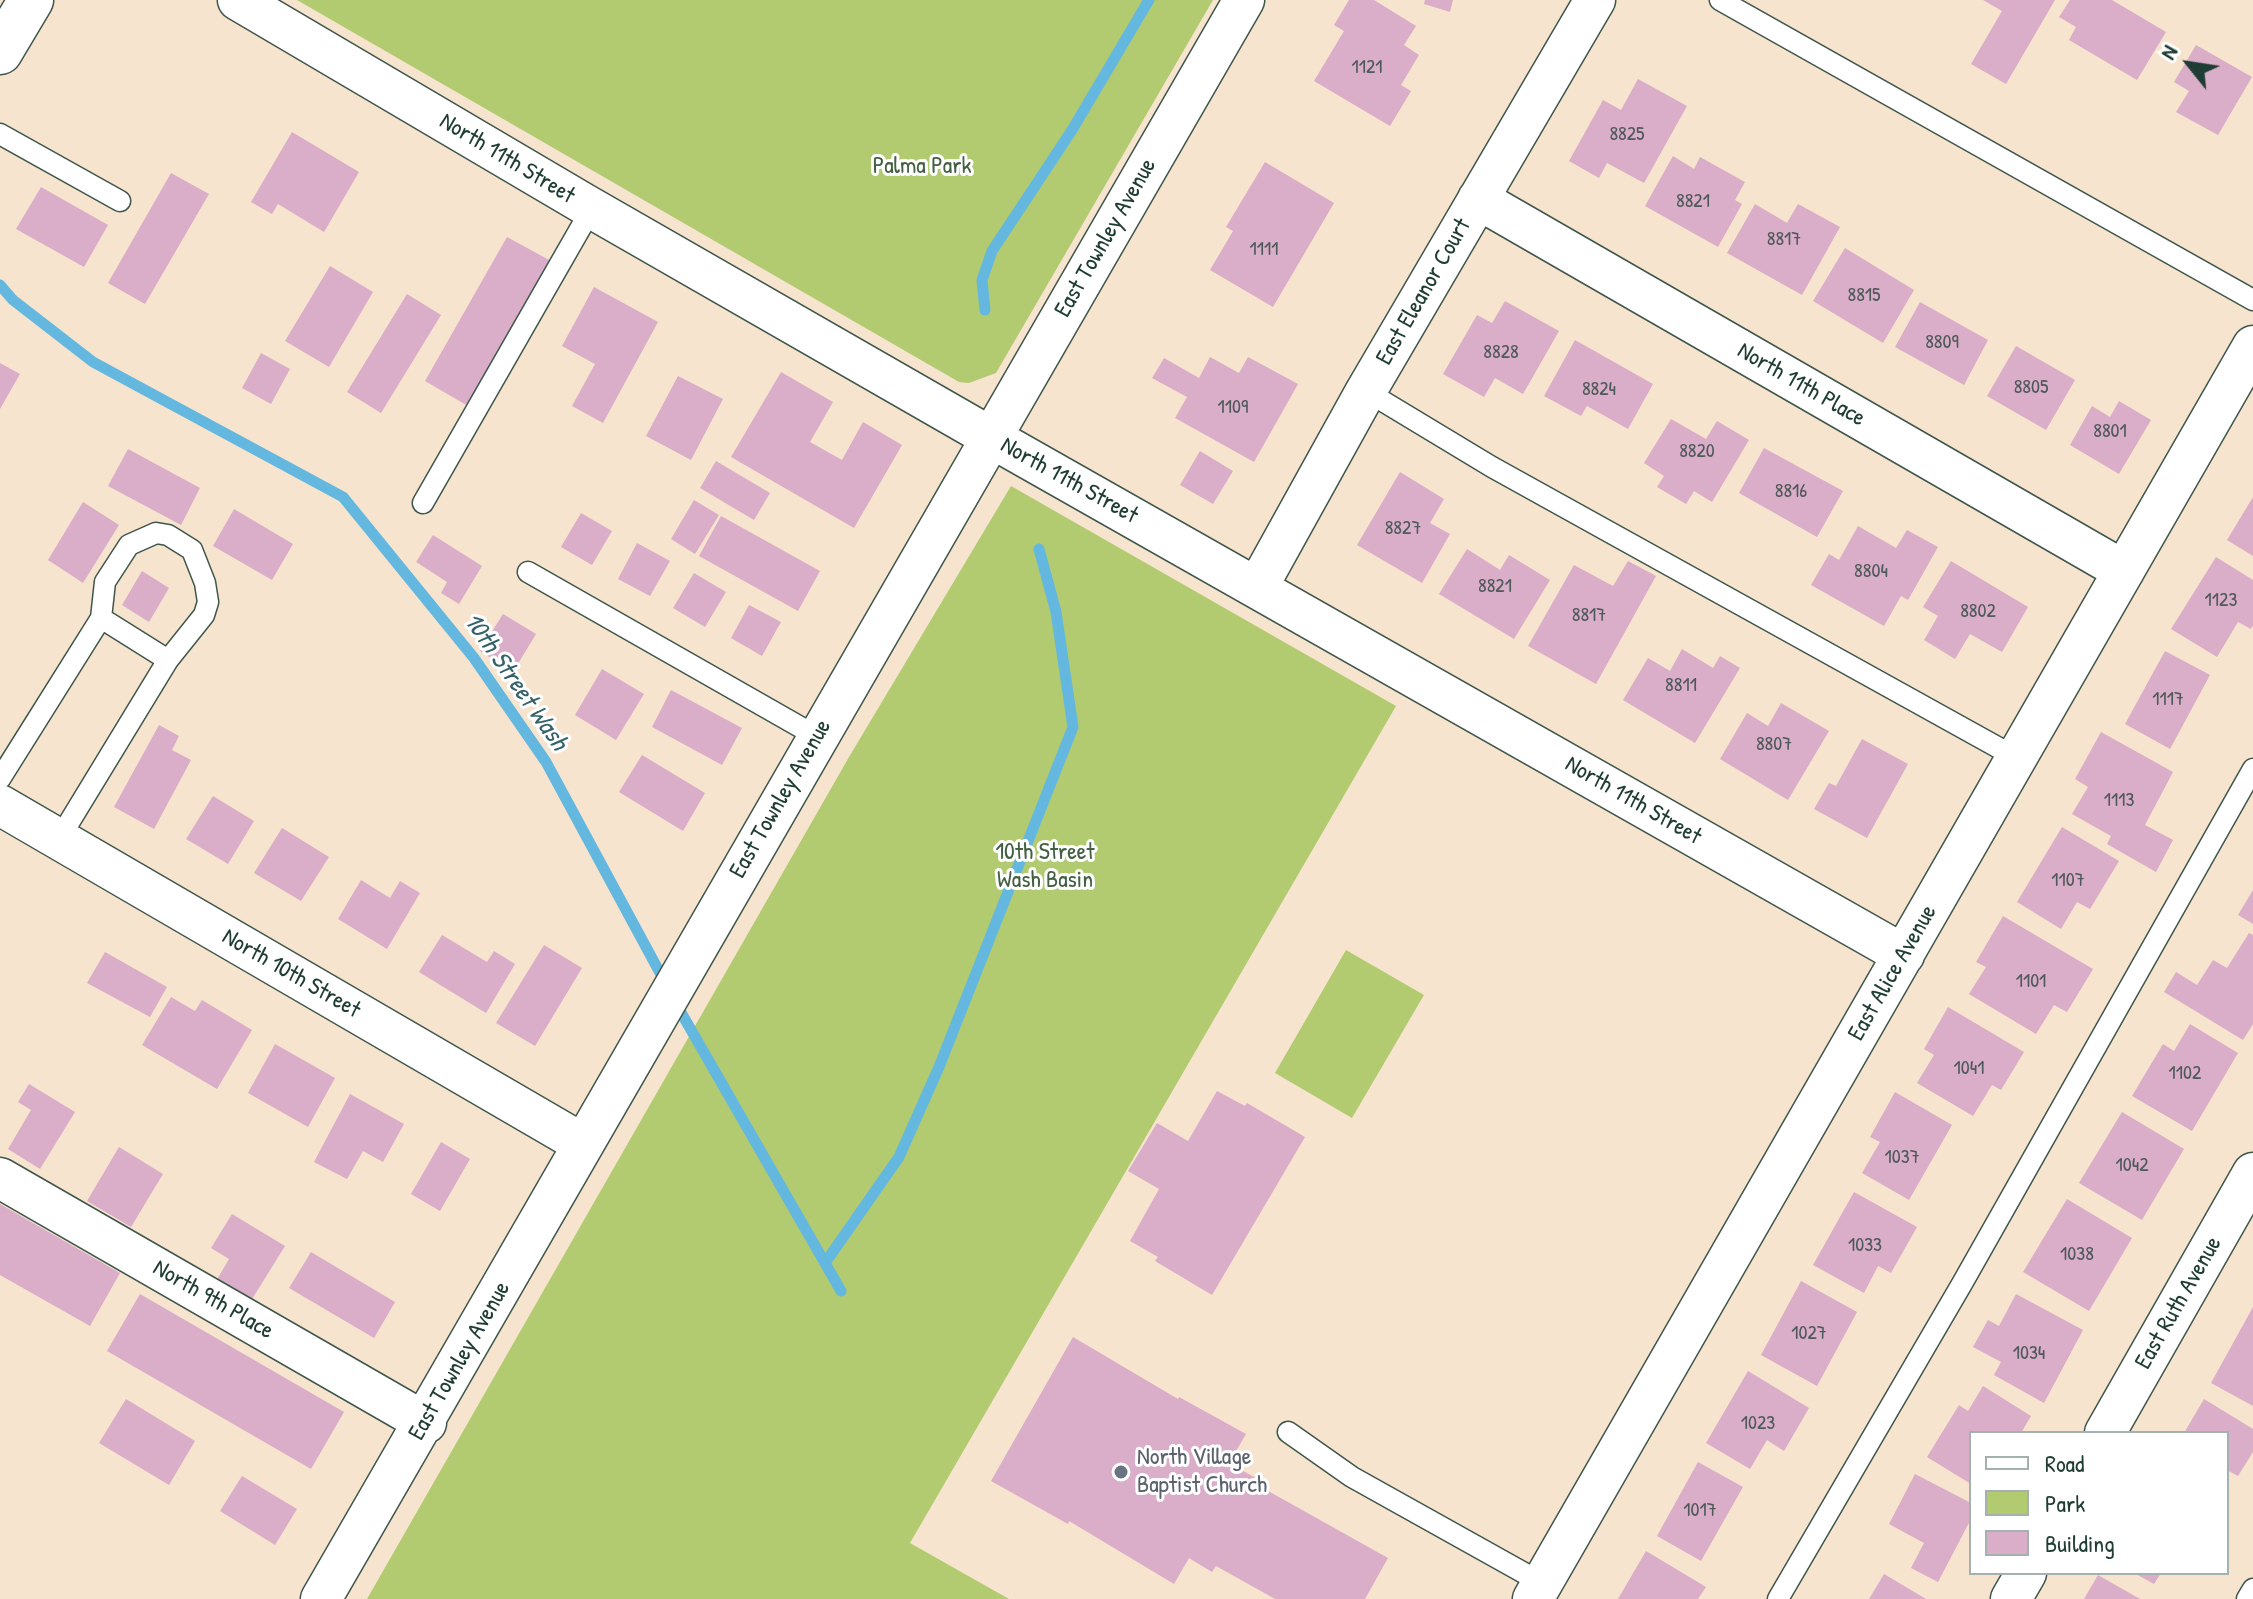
<!DOCTYPE html>
<html>
<head>
<meta charset="utf-8">
<style>
	body { margin:0 }
	#map { position:relative; width:2253px; height:1599px; overflow:hidden; background:#f6e4ce; font-family:"Patrick Hand",sans-serif }
	canvas { display:block }
	.legend { position:absolute; left:1969px; top:1431px; width:260px; height:144px; box-sizing:border-box; background:#fff; border:2px solid #a5b1ae; margin:0; padding:10px 14px; list-style:none; font-size:24px; color:#1f3d34 }
	.legend li { display:flex; align-items:center; gap:16px; height:40px }
	.legend b { width:40px; border:2px solid #a5b1ae }
	.north { position:absolute; left:2149px; top:24px; width:80px; height:80px; -webkit-text-stroke:6px #fff; paint-order:stroke; rotate:300deg; font-size:22px; font-weight:700; line-height:32px; text-align:center; color:#1f3d34 }
	.north::after { content:''; display:block; margin:auto; width:28px; height:36px; background:#1f3d34; clip-path:polygon(50% 0,100% 100%,50% 72%,0 100%) }
</style>
</head>
<body>
<div id="map">
<canvas width="2253" height="1599"></canvas>
<ul class="legend">
<li><b style="height:10px;background:#fff"></b>Road</li>
<li><b style="height:22px;background:#b2cb70"></b>Park</li>
<li><b style="height:22px;background:#daadc8"></b>Building</li>
</ul>
<div class="north">N</div>
</div>
<script>
const c = document.querySelector('canvas').getContext('2d');
c.lineJoin = 'round';
function fillPath(path, color) { c.fillStyle = color; c.fill(path, 'evenodd'); }
const shape = rows => new Path2D(rows.map(r => 'M' + r).join(''));
function stroke(path, color, width, dash) { c.strokeStyle = color; c.lineWidth = width; c.lineCap = dash ? 'butt' : 'round'; c.setLineDash(dash || []); c.stroke(path); }
function label(font, color, halo, rows, align = 'center') {
  c.font = font + ' "Patrick Hand",sans-serif'; c.lineWidth = 6; c.setLineDash([]); c.textBaseline = 'middle'; c.strokeStyle = halo; c.fillStyle = color; for (const [text, x, y, turn = 0] of rows) {
    c.save(); c.translate(x, y); c.rotate((+turn || 0) * Math.PI / 180); c.textAlign = isNaN(turn) ? turn : align; if (halo) c.strokeText(text, 0, 0); c.fillText(text, 0, 0); c.restore();
  }
}
fillPath(shape([
	[297,0,1213,0,996,373,969,383,959,382],
	[1011,486,1396,706,910,1543,1009,1599,367,1599,849,757],
	[1346,950,1424,995,1352,1118,1275,1073]
]), '#b2cb70');
stroke(shape([
	[0,285,13,300,93,362,343,497,474,658,546,762,666,984],
	[985,310,982,280,992,251,1072,130,1149,0],
	[675,1002,841,1291],
	[825,1263,899,1157,939,1067,1073,727,1056,612,1039,549]
]), '#64b8e0', 11);
fillPath(shape([
	[1349,0,1374,0,1416,26,1404,45,1419,55,1401,85,1411,91,1390,126,1314,81,1344,31,1334,25],
	[1425,0,1453,0,1450,12,1424,4],
	[1983,0,2055,0,2006,84,1971,64,2002,11],
	[2070,0,2112,0,2166,32,2137,80,2069,40,2076,27,2059,17],
	[2196,45,2252,77,2218,135,2176,112,2189,91,2174,82],
	[1638,79,1687,106,1644,183,1607,163,1599,178,1569,161,1603,100,1621,110],
	[292,132,359,172,324,232,278,204,272,214,251,202],
	[1673,156,1694,169,1700,157,1745,182,1735,200,1742,204,1718,247,1645,206],
	[1265,162,1334,203,1273,307,1210,270,1233,231,1226,227],
	[171,173,209,194,145,304,108,283],
	[41,187,108,225,84,267,16,229],
	[1755,204,1787,223,1798,204,1840,227,1802,295,1727,253],
	[507,237,551,261,468,406,425,381],
	[1845,248,1914,290,1883,343,1813,301],
	[330,266,373,292,329,367,285,341],
	[594,287,658,322,603,423,572,406,595,364,562,346],
	[407,294,441,315,381,413,347,392],
	[1505,301,1559,331,1523,394,1495,378,1484,397,1443,374,1477,315,1492,323],
	[1920,302,1988,340,1964,385,1895,347],
	[1575,340,1653,384,1628,429,1587,406,1581,416,1544,396],
	[2016,346,2075,380,2046,430,1987,396],
	[261,353,290,369,271,404,242,388],
	[1210,357,1239,373,1248,357,1298,384,1254,462,1175,418,1187,397,1152,378,1164,358,1199,378],
	[0,363,20,374,0,409],
	[781,372,833,402,810,442,842,460,863,422,902,445,854,528,731,457],
	[678,376,723,399,691,460,646,436],
	[2119,401,2151,420,2119,474,2070,445,2092,406,2110,417],
	[1671,419,1706,439,1717,421,1749,440,1712,502,1694,491,1686,504,1657,487,1664,476,1644,463],
	[1764,448,1843,491,1817,537,1739,493],
	[128,449,200,488,181,525,108,486],
	[1200,451,1233,471,1213,504,1180,485],
	[716,461,770,493,754,520,700,488],
	[1400,472,1444,499,1430,523,1450,534,1422,583,1357,545],
	[2253,497,2253,556,2227,540],
	[694,500,719,515,695,554,671,539],
	[83,502,119,525,83,583,48,560],
	[234,509,293,544,272,580,213,546],
	[581,513,612,531,592,565,561,547],
	[721,516,820,571,798,611,699,556],
	[1858,526,1896,548,1907,530,1938,547,1908,600,1901,596,1884,626,1811,585,1829,554,1839,560],
	[433,535,482,566,459,604,441,593,447,582,416,562],
	[637,543,670,561,650,596,618,579],
	[1467,549,1500,570,1509,555,1550,580,1514,639,1439,594],
	[2216,557,2253,580,2253,625,2251,629,2238,622,2217,657,2171,629],
	[1628,561,1656,576,1596,684,1528,646,1574,565,1613,586],
	[1951,561,2028,607,2002,652,1970,634,1955,659,1924,640,1938,616,1923,607],
	[142,571,169,588,149,622,122,605],
	[694,573,726,592,705,627,673,608],
	[749,605,781,622,762,656,731,638],
	[503,614,536,634,513,672,480,651],
	[1682,649,1713,668,1720,656,1740,668,1695,743,1623,700,1648,658,1670,671],
	[2165,651,2210,675,2170,749,2125,724],
	[602,669,644,694,616,740,575,715],
	[671,690,742,728,722,765,652,727],
	[1781,703,1829,731,1788,800,1720,759,1747,713,1768,726],
	[159,725,179,736,172,750,191,760,154,829,114,807],
	[2101,732,2173,772,2145,825,2173,840,2156,872,2107,844,2111,836,2072,814,2088,787,2075,779],
	[1862,739,1908,764,1867,838,1814,809,1829,783,1836,786],
	[642,755,705,793,683,831,619,792],
	[213,796,254,821,228,864,186,839],
	[2062,827,2119,861,2090,909,2077,902,2061,929,2017,902],
	[282,828,329,857,301,901,254,873],
	[361,880,390,898,400,881,420,893,387,949,338,919],
	[2253,890,2253,924,2238,915],
	[2003,916,2093,969,2067,1012,2054,1005,2036,1034,1969,994,1986,967,1976,962],
	[2249,933,2253,935,2253,1024,2243,1040,2164,992,2176,972,2197,985,2213,960,2227,968],
	[442,935,487,962,494,951,515,964,486,1013,419,972],
	[544,945,582,968,535,1046,496,1023],
	[105,952,167,987,150,1017,87,983],
	[171,997,195,1011,202,1000,252,1030,217,1089,142,1045],
	[1948,1007,2024,1052,2001,1090,1992,1085,1973,1116,1917,1083,1934,1055,1924,1049],
	[2190,1024,2238,1053,2192,1131,2132,1096,2163,1044,2174,1051],
	[275,1044,335,1078,308,1127,248,1093],
	[29,1084,75,1112,40,1169,8,1149,31,1110,18,1102],
	[1217,1091,1245,1106,1247,1103,1305,1137,1212,1295,1155,1261,1158,1257,1130,1241,1159,1189,1128,1171,1157,1123,1188,1141],
	[1895,1092,1952,1125,1909,1200,1862,1173,1880,1142,1870,1137],
	[350,1094,404,1124,383,1162,363,1151,347,1179,314,1162],
	[2122,1112,2184,1149,2142,1220,2079,1183],
	[441,1142,470,1159,440,1211,411,1194],
	[119,1147,163,1174,131,1227,87,1201],
	[1854,1192,1917,1227,1891,1273,1878,1266,1864,1293,1813,1265],
	[2067,1199,2132,1238,2089,1311,2023,1272],
	[0,1204,120,1273,90,1326,0,1275],
	[232,1214,285,1246,249,1304,215,1283,229,1259,211,1248],
	[311,1252,395,1302,374,1338,289,1288],
	[1801,1281,1857,1312,1817,1386,1761,1355],
	[140,1294,344,1412,311,1469,107,1351],
	[2016,1294,2083,1330,2044,1403,1994,1375,2001,1362,1973,1347,1988,1320,1999,1326],
	[2253,1307,2253,1406,2211,1383],
	[1073,1337,1178,1399,1179,1397,1246,1434,1229,1463,1263,1482,1261,1487,1388,1558,1365,1599,1275,1599,1216,1566,1212,1572,1189,1558,1174,1584,1069,1521,1068,1524,991,1481],
	[1748,1371,1809,1408,1784,1451,1767,1440,1750,1469,1706,1443],
	[1983,1386,2031,1416,2021,1433,1971,1433,1971,1484,1927,1457,1959,1405,1968,1411],
	[126,1399,195,1441,169,1485,99,1443],
	[2204,1399,2253,1429,2253,1452,2238,1476,2227,1470,2227,1433,2184,1433],
	[1698,1462,1743,1487,1701,1561,1657,1536],
	[1915,1474,1971,1503,1971,1519,1938,1582,1911,1568,1924,1543,1889,1524],
	[242,1476,297,1509,275,1545,220,1511],
	[1646,1551,1706,1587,1698,1599,1618,1599],
	[2134,1573,2161,1573,2154,1584],
	[1884,1574,1926,1599,1869,1599],
	[2098,1575,2140,1599,2084,1599]
]), '#daadc8');
const lane = shape([
	[1720,0,2253,300],
	[0,134,120,201],
	[1366,391,1492,467,2017,758],
	[423,503,592,208],
	[528,572,816,736],
	[101,618,168,660],
	[0,779,101,618,105,582,129,545,156,533,168,535,192,550,205,583,208,602,204,615,168,660,59,839],
	[1288,1432,1352,1477,1542,1583],
	[1778,1599,1963,1282,2253,769],
	[2247,1599,2253,1589]
]);
const street = shape([
	[238,0,586,205,992,438,1904,955],
	[1478,199,2124,571],
	[1258,586,1366,391,1595,0],
	[0,805,583,1144],
	[0,1178,426,1423],
	[2105,1433,2253,1173],
	[321,1599,1244,0],
	[1533,1599,2253,346],
	[2011,1599,2026,1573]
]);
const secondary = shape([
	[0,52,31,0]
]);
stroke(lane, '#3f564b', 23);
stroke(street, '#3f564b', 43);
stroke(secondary, '#3f564b', 47);
stroke(lane, '#fff', 20);
stroke(street, '#fff', 40);
stroke(secondary, '#fff', 44);
for (const [x, y, r, color] of [
	[1121,1472,8,"#6b7280"]
]) { const dot = new Path2D(); dot.arc(x, y, r, 0, 2 * Math.PI); c.fillStyle = color; c.fill(dot); stroke(dot, '#fff', 3); }
label('20px', '#4e5959', null, [
	["1121",1367,68],
	["8825",1627,135],
	["8821",1693,202],
	["8817",1784,240],
	["1111",1264,250],
	["8815",1864,296],
	["8809",1942,343],
	["8828",1501,353],
	["8805",2031,388],
	["8824",1599,390],
	["1109",1233,408],
	["8801",2110,432],
	["8820",1697,452],
	["8816",1791,492],
	["8827",1403,529],
	["8804",1871,572],
	["8821",1495,587],
	["1123",2221,601],
	["8802",1978,612],
	["8817",1589,616],
	["8811",1681,686],
	["1117",2168,700],
	["8807",1774,745],
	["1113",2119,801],
	["1107",2068,881],
	["1101",2031,982],
	["1041",1969,1069],
	["1102",2185,1074],
	["1037",1902,1158],
	["1042",2132,1166],
	["1033",1865,1246],
	["1038",2077,1255],
	["1027",1809,1334],
	["1034",2029,1354],
	["1023",1758,1424],
	["1017",1700,1511]
]);
label('24px', '#1f3d34', '#fff', [
	["North 11th Street",507,159,31],
	["East Townley Avenue",1106,238,-60],
	["East Eleanor Court",1424,292,-60],
	["North 11th Place",1801,385,30],
	["North 11th Street",1069,481,29],
	["East Townley Avenue",781,799,-60],
	["North 11th Street",1633,801,30],
	["East Alice Avenue",1893,973,-60],
	["North 10th Street",291,974,30],
	["North 9th Place",213,1300,30],
	["East Ruth Avenue",2179,1303,-60],
	["East Townley Avenue",460,1361,-60]
]);
label('24px', '#446043', '#fff', [
	["Palma Park",922,167],
	["10th Street",1045,853],
	["Wash Basin",1045,881]
]);
label('24px', '#5b616d', '#fff', [
	["North Village",1137,1458],
	["Baptist Church",1137,1486]
], 'left');
label('italic 26px', '#346268', '#fff', [
	["10th Street Wash",515,682,55]
]);
</script>
</body>
</html>
